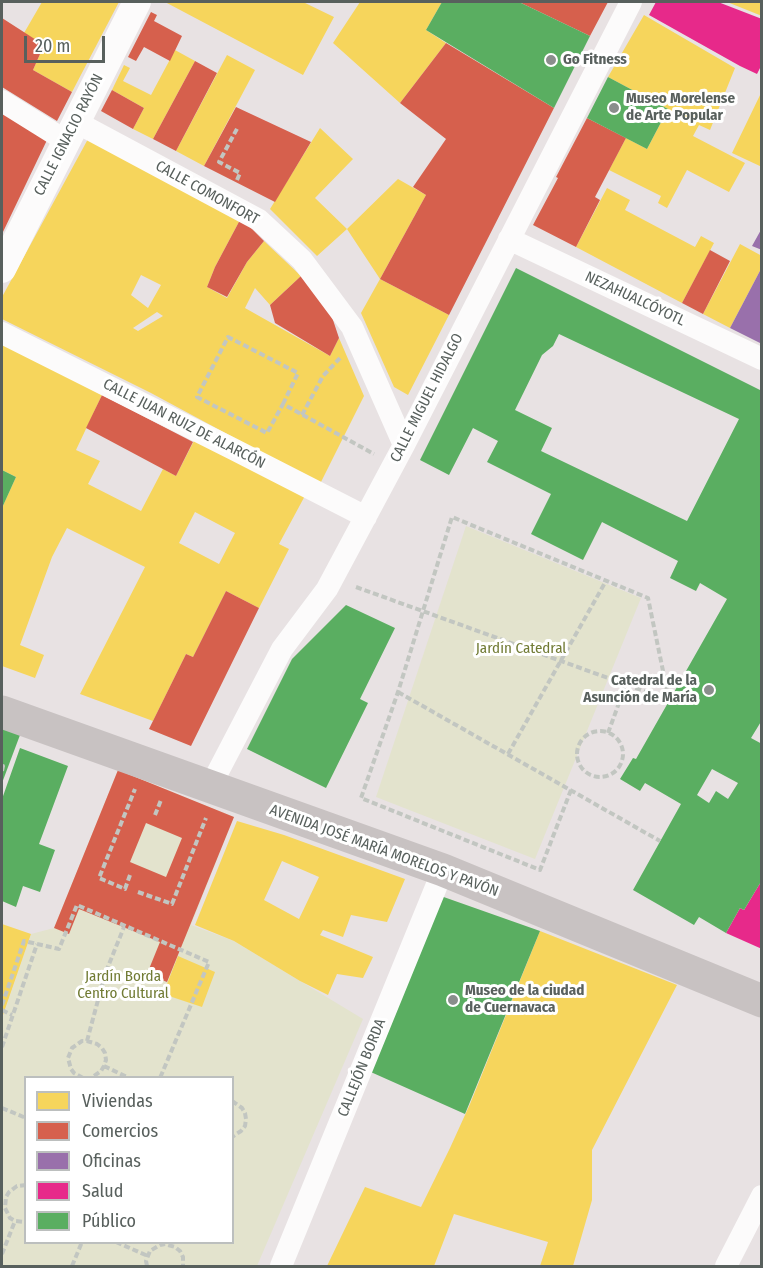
<!DOCTYPE html>
<html>
<head>
<meta charset="utf-8">
<style>
	body { margin:0 }
	#map { position:relative; width:763px; height:1268px; overflow:hidden; background:#e8e2e3; font-family:"Fira Sans Condensed",sans-serif }
	canvas { display:block }
	.frame { position:absolute; inset:0; border:3px solid #58605d; pointer-events:none }
	.legend { position:absolute; left:24px; top:1076px; width:210px; height:168px; box-sizing:border-box; background:#fff; border:2px solid #bcbfbe; margin:0; padding:8px 10px; list-style:none; font-size:18px; color:#58605d }
	.legend li { display:flex; align-items:center; gap:12px; height:30px }
	.legend b { width:30px; border:2px solid #bcbfbe }
	.scale { position:absolute; left:24px; top:36px; width:81px; height:27px; box-sizing:border-box; border:3px solid #58605d; border-top:0; padding-left:8px; font-size:18px; line-height:21px; white-space:nowrap; color:#58605d; -webkit-text-stroke:4px #fff; paint-order:stroke }
</style>
</head>
<body>
<div id="map">
<canvas width="763" height="1268"></canvas>
<div class="frame"></div>
<ul class="legend">
<li><b style="height:16px;background:#f6d55c"></b>Viviendas</li>
<li><b style="height:16px;background:#d6604d"></b>Comercios</li>
<li><b style="height:16px;background:#9970ab"></b>Oficinas</li>
<li><b style="height:16px;background:#e7298a"></b>Salud</li>
<li><b style="height:16px;background:#5aae61"></b>Público</li>
</ul>
<div class="scale">20 m</div>
</div>
<script>
const c = document.querySelector('canvas').getContext('2d');
c.lineJoin = 'round';
function fillPath(path, color) { c.fillStyle = color; c.fill(path, 'evenodd'); }
const shape = rows => new Path2D(rows.map(r => 'M' + r).join(''));
function stroke(path, color, width, dash) { c.strokeStyle = color; c.lineWidth = width; c.lineCap = dash ? 'butt' : 'round'; c.setLineDash(dash || []); c.stroke(path); }
function label(font, color, halo, rows, align = 'center') {
  c.font = font + ' "Fira Sans Condensed",sans-serif'; c.lineWidth = 6; c.setLineDash([]); c.textBaseline = 'middle'; c.strokeStyle = halo; c.fillStyle = color; for (const [text, x, y, turn = 0] of rows) {
    c.save(); c.translate(x, y); c.rotate((+turn || 0) * Math.PI / 180); c.textAlign = isNaN(turn) ? turn : align; if (halo) c.strokeText(text, 0, 0); c.fillText(text, 0, 0); c.restore();
  }
}
fillPath(shape([
	[466,526,641,598,535,859,376,797],
	[118,770,234,817,191,925,234,941,363,1019,257,1266,2,1266,2,1019,31,934,54,928],
	[26,1078,232,1078,232,1242,26,1242]
]), '#e3e3cd');
fillPath(shape([
	[42,2,119,2,72,92,33,70,44,45,24,33],
	[165,2,303,2,334,17,303,75],
	[360,2,442,2,426,30,446,43,400,103,333,43],
	[727,2,762,2,762,16],
	[644,15,735,68,710,130,699,125,693,136,745,163,729,192,687,170,667,208,658,203,661,196,609,170,626,138,647,149,668,109,608,77],
	[175,50,195,61,153,139,133,129,144,108,112,90,124,65,130,68,123,81,151,95],
	[227,55,255,70,204,166,176,151],
	[762,91,762,167,732,153],
	[320,128,353,159,315,198,347,229,317,256,270,209],
	[88,139,241,218,215,267,207,287,227,298,247,262,264,241,301,276,270,305,255,288,245,308,330,356,339,338,364,396,320,484,151,393,2,319,2,297],
	[141,275,161,285,148,308,131,295],
	[157,312,163,316,138,331,133,328],
	[398,179,426,195,380,279,449,315,408,395,394,387,361,313,380,279,347,229],
	[607,188,630,200,625,210,695,247,701,236,714,243,682,303,576,247],
	[740,244,762,256,762,267,730,328,703,314],
	[2,343,102,395,76,450,100,461,88,484,141,511,163,469,176,476,197,435,307,492,279,544,289,549,259,608,226,591,193,657,186,654,153,721,80,694,145,567,67,528,52,557,20,645,44,655,35,678,2,666,2,508,16,477,2,470],
	[195,512,235,533,219,564,179,543],
	[237,821,284,835,405,879,387,922,351,915,343,937,323,930,320,935,373,957,363,978,337,974,328,995,300,981,234,941,195,925],
	[282,861,319,877,299,919,264,900],
	[2,924,31,934,2,1018],
	[540,931,677,985,592,1150,592,1200,573,1266,540,1266,548,1242,454,1214,434,1266,327,1266,365,1187,421,1207,450,1148,470,1104],
	[178,956,215,972,202,1007,163,994]
]), '#f6d55c');
fillPath(shape([
	[519,2,608,2,590,36],
	[151,12,157,15,154,21,182,36,170,61,144,47,136,61,128,57],
	[2,18,44,45,33,70,72,92,57,121,2,87],
	[446,43,554,108,449,315,380,279,426,195,413,187,446,139,400,103],
	[195,61,217,73,176,151,153,139],
	[112,90,144,108,133,129,101,111],
	[236,107,311,142,275,202,204,166],
	[2,111,48,138,2,234],
	[587,118,626,138,595,197,600,200,576,247,533,225,558,178,556,177],
	[241,218,264,241,247,262,227,297,207,287,215,267],
	[710,250,730,261,703,314,682,303],
	[301,276,331,314,339,338,330,356,275,323,270,305],
	[102,395,193,442,176,476,86,428],
	[226,591,259,608,191,746,149,729,186,654,193,657],
	[118,770,234,817,167,982,147,974,160,942,79,909,69,934,54,928],
	[146,823,182,838,166,877,130,862]
]), '#d6604d');
fillPath(shape([
	[762,228,762,250,752,246],
	[762,267,762,344,730,328]
]), '#9970ab');
fillPath(shape([
	[656,2,718,2,762,19,762,64,757,74,740,66,649,15],
	[762,880,762,949,726,933,740,908,744,910]
]), '#e7298a');
fillPath(shape([
	[442,2,519,2,590,36,554,108,426,30],
	[608,77,668,109,647,149,587,118],
	[516,268,762,391,762,720,751,738,762,744,762,880,744,910,740,908,726,933,699,917,694,925,633,890,681,804,645,783,640,791,620,779,633,758,636,759,727,599,700,583,696,591,670,578,678,561,602,522,583,560,531,534,551,494,487,462,498,441,473,428,449,475,420,460],
	[559,334,739,419,687,521,541,451,552,428,515,410,542,355,553,346],
	[712,769,738,783,728,799,716,791,709,803,697,795],
	[2,470,16,477,2,508],
	[346,605,395,628,360,699,368,703,326,788,247,749,292,659],
	[2,728,20,735,2,783],
	[20,748,68,766,39,844,55,850,40,892,23,886,16,907,2,901,2,799],
	[438,895,540,931,465,1114,364,1069]
]), '#5aae61');
stroke(shape([
	[237,180,240,173,219,162,238,127],
	[283,404,298,373,228,337,197,397,267,433,283,404,374,454],
	[302,415,323,376,340,358],
	[356,587,669,700],
	[398,692,660,841],
	'577 754a23 23 0 1 1 46 0a23 23 0 1 1-46 0Z',
	[608,733,626,684],
	[508,754,606,581],
	[2,766,3,766,2,771],
	[571,790,540,870,361,798,398,692,452,517,648,598,669,700],
	[155,815,161,800],
	[130,875,125,889,99,878,135,789],
	[138,892,172,904,206,818],
	[2,1005,24,941,59,949,77,905,209,962,160,1078],
	[2,1010,12,1015],
	[87,1041,105,974,124,927],
	[2,1047,37,944],
	[104,1066,129,1078],
	[83,1078,74,1073,71,1069,68,1058,72,1048,82,1041,87,1041,97,1044,102,1048,105,1053,106,1060,104,1066,101,1071,91,1078],
	[232,1101,242,1108,245,1113,246,1119,245,1126,241,1131,232,1137],
	[2,1108,26,1118],
	[26,1185,17,1186,9,1192,6,1197,5,1208,10,1218,15,1221,26,1222],
	[116,1242,148,1256],
	[2,1254,15,1221],
	[72,1266,82,1242],
	[147,1266,146,1261,150,1251,160,1245,165,1244,175,1247,180,1251,183,1257,183,1266]
]), '#c2c6c1', 4, [6, 3]);
stroke(shape([
	[2,101,66,141],
	[76,122,259,220,302,260,352,327,404,445],
	[509,239,762,359],
	[2,333,235,450,366,517],
	[210,787,282,649,327,589,404,445,631,2],
	[281,1266,443,870],
	[726,1266,762,1196]
]), '#fcfbfb', 22);
stroke(shape([
	[2,269,137,2]
]), '#fcfbfb', 28);
stroke(shape([
	[2,712,443,870,762,1001]
]), '#c8c2c2', 33);
for (const [x, y, r, color] of [
	[551,60,6,"#8a8e8c"],
	[614,108,6,"#8a8e8c"],
	[709,690,6,"#8a8e8c"],
	[453,1000,6,"#8a8e8c"]
]) { const dot = new Path2D(); dot.arc(x, y, r, 0, 2 * Math.PI); c.fillStyle = color; c.fill(dot); stroke(dot, '#fff', 2); }
label('bold 15px', '#58605d', '#fff', [
	["Go Fitness",563,60],
	["Museo Morelense",626,99],
	["de Arte Popular",626,116],
	["Catedral de la",697,681,"right"],
	["Asunción de María",697,698,"right"],
	["Museo de la ciudad",465,991],
	["de Cuernavaca",465,1008]
], 'left');
label('15px', '#58605d', '#fff', [
	["CALLE IGNACIO RAYÓN",69,135,-63],
	["CALLE COMONFORT",207,193,29],
	["NEZAHUALCÓYOTL",635,299,25],
	["CALLE MIGUEL HIDALGO",427,398,-63],
	["CALLE JUAN RUIZ DE ALARCÓN",184,424,27],
	["AVENIDA JOSÉ MARÍA MORELOS Y PAVÓN",384,851,20],
	["CALLEJÓN BORDA",362,1068,-68]
]);
label('15px', '#717b34', '#fff', [
	["Jardín Catedral",521,649],
	["Jardín Borda",123,977],
	["Centro Cultural",123,994]
]);
</script>
</body>
</html>
